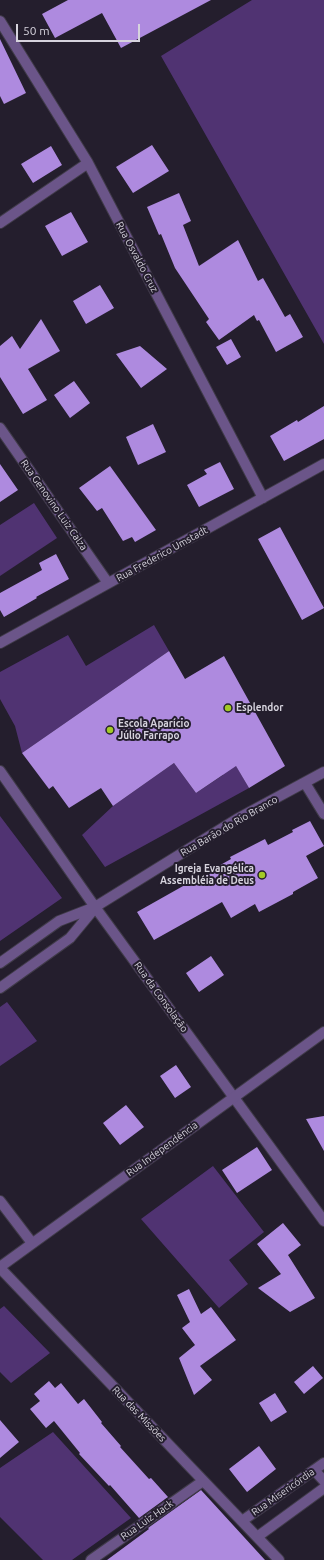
<!DOCTYPE html>
<html>
<head>
<meta charset="utf-8">
<style>
	body { margin:0 }
	#map { position:relative; width:324px; height:1560px; overflow:hidden; background:#241e2d; font-family:Ubuntu,sans-serif }
	canvas { display:block }
	.scale { position:absolute; left:16px; top:24px; width:124px; height:18px; box-sizing:border-box; border:2px solid #d6d3dd; border-top:0; padding-left:5px; font-size:12px; line-height:14px; white-space:nowrap; color:#d6d3dd; -webkit-text-stroke:3px #241e2d; paint-order:stroke }
</style>
</head>
<body>
<div id="map">
<canvas width="324" height="1560"></canvas>
<div class="scale">50 m</div>
</div>
<script>
const c = document.querySelector('canvas').getContext('2d');
c.lineJoin = 'round';
function fillPath(path, color) { c.fillStyle = color; c.fill(path, 'evenodd'); }
const shape = rows => new Path2D(rows.map(r => 'M' + r).join(''));
function stroke(path, color, width, dash) { c.strokeStyle = color; c.lineWidth = width; c.lineCap = dash ? 'butt' : 'round'; c.setLineDash(dash || []); c.stroke(path); }
function label(font, color, halo, rows, align = 'center') {
  c.font = font + ' Ubuntu,sans-serif'; c.lineWidth = 4; c.setLineDash([]); c.textBaseline = 'middle'; c.strokeStyle = halo; c.fillStyle = color; for (const [text, x, y, turn = 0] of rows) {
    c.save(); c.translate(x, y); c.rotate((+turn || 0) * Math.PI / 180); c.textAlign = isNaN(turn) ? turn : align; if (halo) c.strokeText(text, 0, 0); c.fillText(text, 0, 0); c.restore();
  }
}
fillPath(shape([
	[252,0,324,0,324,344,161,56],
	[34,503,57,538,0,576,0,525],
	[154,625,169,651,22,753,15,726,0,699,0,672,68,635,86,666],
	[220,738,249,788,105,867,82,835,113,806,174,763,196,793,223,775],
	[0,816,62,898,0,941],
	[7,1002,37,1041,0,1066,0,1007],
	[213,1166,264,1232,229,1260,248,1284,219,1308,141,1219],
	[4,1306,50,1353,11,1383,0,1372,0,1309],
	[53,1432,131,1518,72,1560,43,1560,0,1517,0,1468]
]), '#503372');
fillPath(shape([
	[68,0,211,0,121,48,102,13,55,38,42,14],
	[0,39,26,93,4,104,0,96],
	[152,145,169,171,133,193,116,167],
	[51,146,62,165,33,183,21,164],
	[179,193,191,221,183,225,199,266,238,240,258,281,263,278,285,317,290,314,303,337,276,352,259,320,257,321,254,315,219,340,206,322,209,319,175,268,161,234,159,235,147,207],
	[71,212,88,242,62,256,45,226],
	[100,285,114,308,86,324,73,301],
	[41,319,60,351,28,369,47,400,23,414,0,377,0,346,12,336,20,349],
	[231,339,241,357,227,365,216,347],
	[140,346,167,369,141,388,116,354],
	[74,381,90,403,70,418,54,395],
	[324,406,324,439,284,461,270,436,297,420,298,422],
	[153,424,166,452,138,465,126,437],
	[220,462,234,489,199,507,187,485,207,474,204,470],
	[0,464,18,490,0,502],
	[110,466,156,530,135,542,132,537,123,541,102,508,97,511,79,488],
	[280,527,324,608,302,620,258,539],
	[56,554,69,579,36,597,37,598,4,617,0,610,0,593,42,570,39,563],
	[169,651,185,679,224,656,285,766,249,788,236,766,196,793,174,763,113,806,101,788,69,808,53,786,49,789,22,753],
	[310,821,324,846,306,856,318,878,293,892,293,894,259,912,255,904,231,918,222,902,154,940,137,912,231,859,230,857,265,839,268,845,293,832,292,830],
	[211,956,224,975,199,992,186,973],
	[176,1065,191,1087,175,1098,160,1076],
	[126,1105,144,1127,120,1145,103,1123],
	[324,1116,324,1151,306,1119],
	[257,1147,272,1170,237,1193,222,1170],
	[283,1223,301,1245,288,1255,315,1298,290,1312,258,1288,281,1274,257,1244],
	[189,1289,201,1314,211,1307,236,1340,200,1366,212,1380,194,1395,179,1358,195,1345,182,1328,190,1322,177,1295],
	[313,1366,323,1378,304,1394,294,1382],
	[49,1381,55,1388,61,1383,78,1404,84,1399,102,1422,101,1423,121,1446,120,1447,149,1479,151,1478,168,1497,139,1518,110,1485,109,1486,79,1454,80,1453,54,1421,46,1428,30,1409,40,1401,34,1394],
	[275,1393,287,1412,271,1422,259,1403],
	[0,1420,19,1442,0,1458],
	[259,1446,276,1469,247,1492,229,1469],
	[201,1490,265,1560,107,1560,149,1529,148,1528]
]), '#ae8adf');
const minor = shape([
	[0,21,88,163,263,498],
	[0,223,88,163],
	[0,428,108,583],
	[0,643,324,464],
	[0,771,95,907,324,1221],
	[305,783,324,814],
	[0,963,59,921,95,907,237,819,324,772],
	[0,988,70,938,94,909],
	[0,1201,32,1243],
	[0,1268,279,1560],
	[314,1470,324,1481],
	[242,1521,324,1463],
	[257,1537,324,1488],
	[91,1560,203,1481]
]);
const tertiary = shape([
	[0,1267,324,1032]
]);
stroke(minor, '#403b49', 12);
stroke(tertiary, '#403b49', 12);
stroke(minor, '#6b5589', 10);
stroke(tertiary, '#6b5589', 10);
for (const [x, y, r, color] of [
	[228,708,4,"#a3c926"],
	[110,730,4,"#a3c926"],
	[262,875,4,"#a3c926"]
]) { const dot = new Path2D(); dot.arc(x, y, r, 0, 2 * Math.PI); c.fillStyle = color; c.fill(dot); stroke(dot, '#241e2d', 1.5); }
label('10px', '#d6d3dd', '#241e2d', [
	["Rua Osvaldo Cruz",137,257,62],
	["Rua Genovino Luiz Calza",54,505,55],
	["Rua Frederico Umstadt",162,554,-29],
	["Rua Barão do Rio Branco",229,826,-30],
	["Rua da Consolação",161,997,54],
	["Rua Independência",162,1149,-36],
	["Rua das Missões",139,1414,46],
	["Rua Misericórdia",283,1492,-35],
	["Rua Luiz Hack",147,1520,-35]
]);
label('bold 10px', '#d6d3dd', '#241e2d', [
	["Esplendor",236,708],
	["Escola Aparício",118,724],
	["Júlio Farrapo",118,736],
	["Igreja Evangélica",254,869,"right"],
	["Assembléia de Deus",254,881,"right"]
], 'left');
</script>
</body>
</html>
